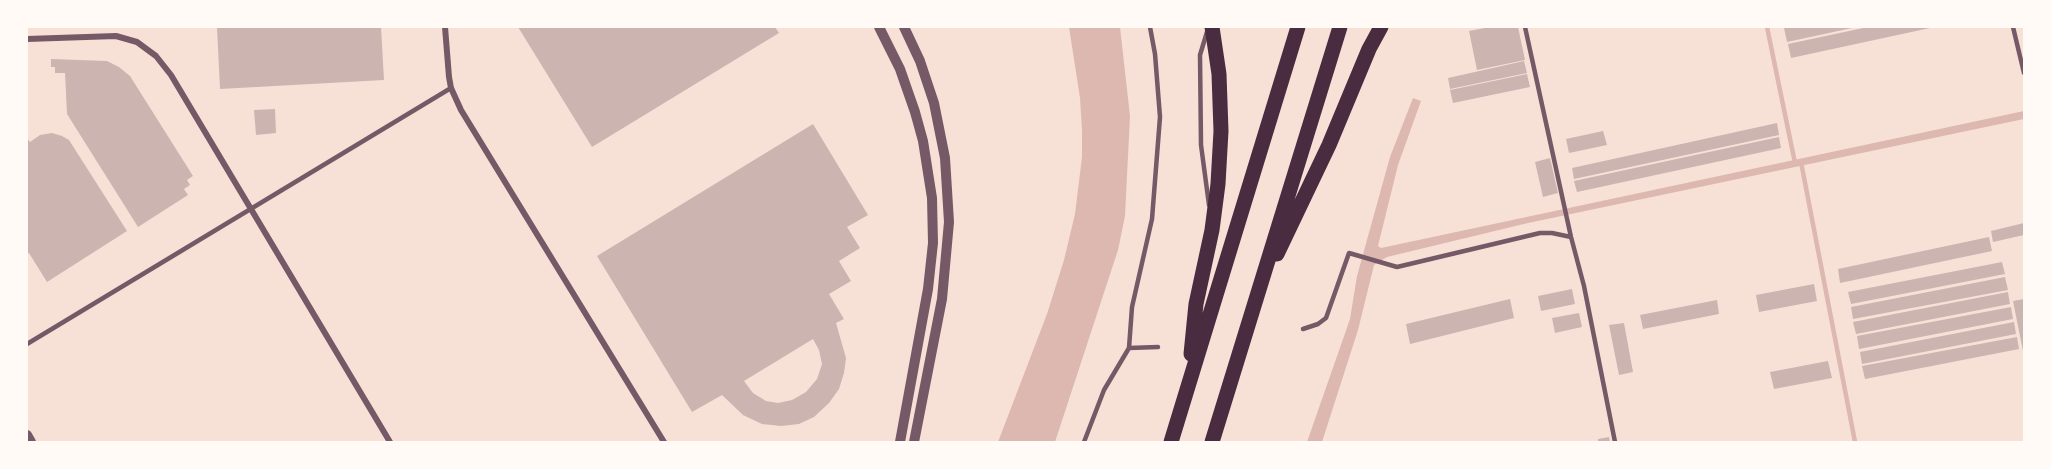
<!DOCTYPE html>
<html>
<head>
<meta charset="utf-8">
<style>
	body { margin:0 }
	#map { position:relative; width:2051px; height:469px; overflow:hidden; background:#f7e1d7; font-family:"PT Sans Narrow",sans-serif }
	canvas { display:block }
	.frame { position:absolute; inset:0; border:28px solid #fffaf5; pointer-events:none }
</style>
</head>
<body>
<div id="map">
<canvas width="2051" height="469"></canvas>
<div class="frame"></div>
</div>
<script>
const c = document.querySelector('canvas').getContext('2d');
c.lineJoin = 'round';
function fillPath(path, color) { c.fillStyle = color; c.fill(path, 'evenodd'); }
const shape = rows => new Path2D(rows.map(r => 'M' + r).join(''));
function stroke(path, color, width, dash) { c.strokeStyle = color; c.lineWidth = width; c.lineCap = dash ? 'butt' : 'round'; c.setLineDash(dash || []); c.stroke(path); }
fillPath(shape([
	[1069,27,1120,27,1130,116,1125,216,1118,250,1055,442,998,442,1047,314,1064,260,1075,214,1082,157,1082,130,1080,98],
	[1413,98,1421,101,1398,165,1378,246,1381,248,2024,111,2024,119,1528,223,1387,257,1374,265,1358,330,1322,442,1307,442,1350,319,1357,276,1390,157]
]), '#dcb8b0');
stroke(shape([
	[1767,27,1795,163],
	[1801,162,1855,442]
]), '#dcb8b0', 4.5);
fillPath(shape([
	[217,27,381,27,384,80,220,89],
	[518,27,775,27,779,33,592,147],
	[1490,27,1518,27,1525,60,1477,70,1469,31],
	[1791,27,1852,27,1852,28,1787,42,1784,28],
	[1868,27,1930,28,1791,58,1788,44],
	[51,59,107,61,119,67,130,76,193,176,187,180,190,185,184,189,188,195,138,227,67,114,65,73,55,73,55,67,51,67],
	[1524,61,1527,73,1450,89,1448,78],
	[1527,74,1530,87,1453,103,1450,90],
	[275,109,276,133,256,135,254,110],
	[1777,123,1779,135,1574,179,1572,168],
	[813,124,868,215,847,227,860,248,839,261,851,281,829,294,844,319,836,323,846,358,844,373,839,389,829,403,814,417,799,424,781,426,762,424,743,415,722,395,692,412,597,256],
	[813,339,819,350,822,364,817,379,806,392,792,400,778,403,766,401,753,393,744,381],
	[1603,131,1607,145,1569,153,1566,139],
	[52,133,62,136,69,140,127,231,47,282,29,253,27,254,27,138,30,142,40,135],
	[1779,137,1781,148,1577,192,1574,181],
	[1550,158,1558,193,1543,197,1535,162],
	[2024,223,2024,235,1993,242,1991,231],
	[1989,237,1992,251,1840,283,1838,269],
	[2002,262,2005,274,1851,304,1848,292],
	[2005,277,2008,290,1853,319,1851,307],
	[1814,284,1817,301,1759,312,1756,295],
	[1572,289,1575,304,1541,311,1538,296],
	[2008,292,2010,304,1856,334,1853,322],
	[1510,299,1514,318,1410,344,1406,324],
	[2024,299,2024,351,2023,351,2013,301],
	[1717,300,1719,314,1643,329,1640,315],
	[2011,307,2013,319,1859,349,1857,336],
	[1579,313,1582,327,1555,333,1552,318],
	[2014,322,2016,334,1862,364,1860,352],
	[1624,323,1633,372,1619,375,1609,325],
	[2017,337,2019,349,1865,379,1862,366],
	[1828,361,1832,378,1774,389,1770,372],
	[1609,437,1610,442,1598,442,1598,439]
]), '#ccb4b1');
stroke(shape([
	[1525,27,1571,237,1584,286,1615,442],
	[2013,27,2024,73],
	[1207,32,1200,55,1201,145,1209,205],
	[1303,329,1318,324,1326,318,1349,253,1397,267,1540,233,1552,233,1571,237],
	[27,344,451,88],
	[1129,348,1158,347],
	[1084,442,1104,390,1129,348,1132,307,1152,219,1160,117,1155,54,1150,27]
]), '#755966', 4.5);
stroke(shape([
	[445,27,449,77,451,88,461,110,664,442],
	[27,39,116,36,137,42,156,56,171,75,390,442]
]), '#755966', 6);
stroke(shape([
	[879,27,900,69,915,112,923,141,932,198,933,243,928,289,900,442],
	[904,27,920,61,934,103,945,158,949,222,942,299,914,442],
	[27,435,31,442]
]), '#755966', 10);
stroke(shape([
	[1277,254,1329,145,1369,49,1381,27],
	[1191,354,1196,304,1212,230,1218,184,1221,131,1219,74,1212,27],
	[1171,442,1298,27],
	[1212,442,1340,27]
]), '#4a2c40', 15);
</script>
</body>
</html>
